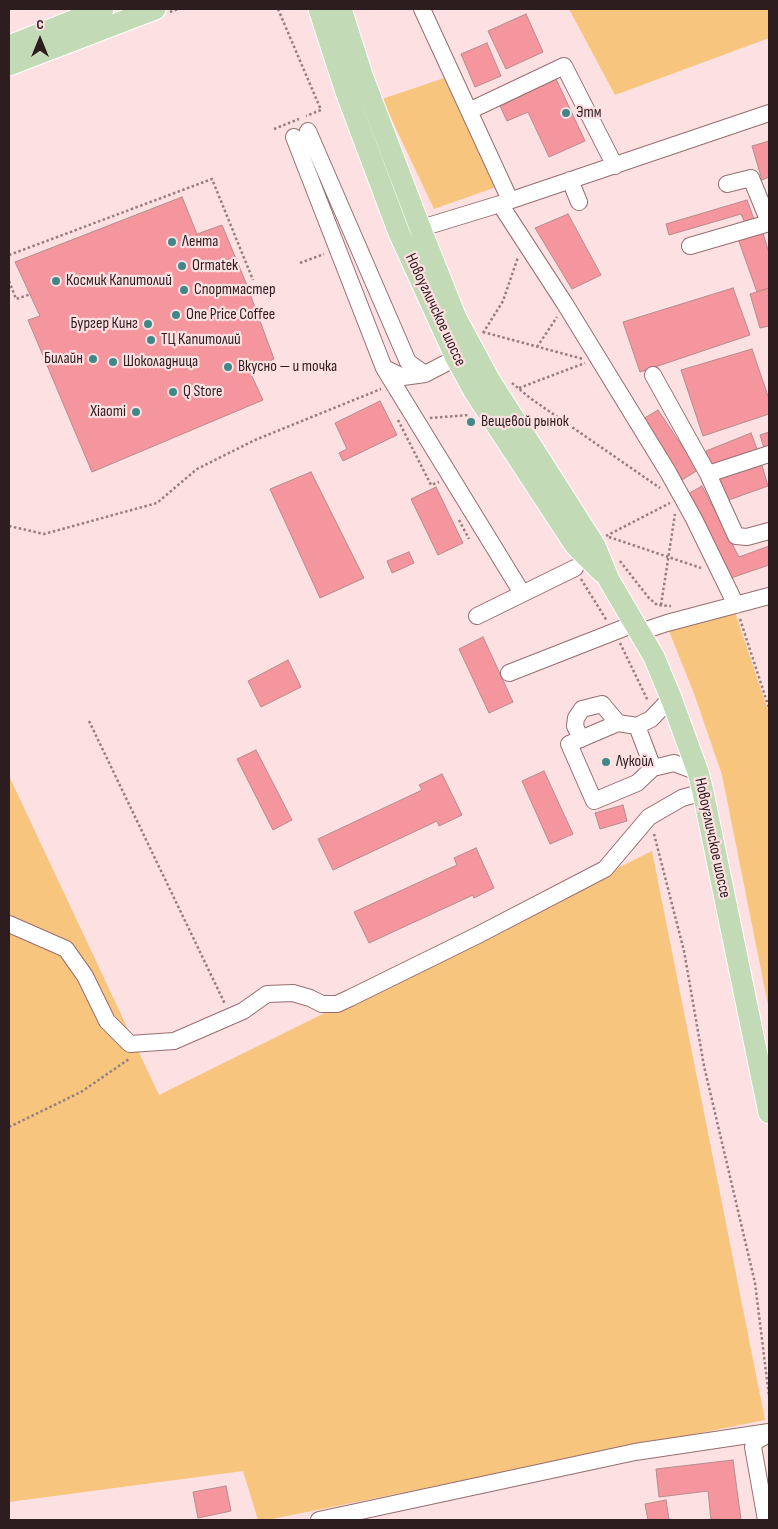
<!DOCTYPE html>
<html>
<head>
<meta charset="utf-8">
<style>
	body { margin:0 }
	#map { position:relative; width:778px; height:1529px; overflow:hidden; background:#fde0e2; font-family:"Sofia Sans Condensed",sans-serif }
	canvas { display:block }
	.frame { position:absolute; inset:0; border:10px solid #2e1d1e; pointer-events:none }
	.north { position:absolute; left:15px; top:15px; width:50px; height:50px; -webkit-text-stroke:4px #fde0e2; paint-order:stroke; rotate:0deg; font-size:14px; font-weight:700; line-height:20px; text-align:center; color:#2e1d1e }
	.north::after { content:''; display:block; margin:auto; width:18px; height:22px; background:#2e1d1e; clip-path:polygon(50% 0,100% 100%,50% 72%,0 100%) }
</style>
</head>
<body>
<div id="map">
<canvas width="778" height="1529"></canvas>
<div class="frame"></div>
<div class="north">С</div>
</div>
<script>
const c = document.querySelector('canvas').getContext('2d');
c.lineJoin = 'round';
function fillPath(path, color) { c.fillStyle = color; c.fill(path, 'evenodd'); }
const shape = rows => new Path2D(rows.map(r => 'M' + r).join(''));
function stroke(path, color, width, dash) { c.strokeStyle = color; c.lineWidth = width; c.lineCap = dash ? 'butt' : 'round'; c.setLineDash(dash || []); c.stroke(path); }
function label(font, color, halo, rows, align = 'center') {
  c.font = font + ' "Sofia Sans Condensed",sans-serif'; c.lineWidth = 4.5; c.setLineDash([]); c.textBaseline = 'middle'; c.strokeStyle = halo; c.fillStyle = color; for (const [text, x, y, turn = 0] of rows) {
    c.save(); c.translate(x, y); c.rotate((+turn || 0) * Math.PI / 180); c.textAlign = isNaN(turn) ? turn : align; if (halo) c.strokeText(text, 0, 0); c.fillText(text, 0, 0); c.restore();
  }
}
fillPath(shape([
	[569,9,769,9,769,38,615,95],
	[447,77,499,186,434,209,382,99],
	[735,612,769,713,769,1010,722,775,695,696,669,631],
	[9,776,159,1095,652,851,765,1420,267,1520,258,1520,243,1471,9,1502]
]), '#f8c57f');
const building = shape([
	[526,14,543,52,506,69,488,31,526,14],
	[487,43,501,76,475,87,461,54,487,43],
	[556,79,585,141,549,157,528,112,507,121,500,106,556,79],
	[769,141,769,177,762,180,752,146,769,141],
	[182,197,197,234,222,225,246,283,274,359,249,370,263,400,92,472,28,320,40,316,15,262,182,197],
	[747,200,755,222,746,225,741,214,669,235,666,224,747,200],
	[568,214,601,275,572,289,535,228,568,214],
	[762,230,769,253,769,288,757,292,737,236,762,230],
	[733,288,750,335,640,372,623,322,733,288],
	[769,288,769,326,760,328,750,294,769,288],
	[752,349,769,399,769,414,703,436,681,370,752,349],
	[380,401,397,435,343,461,339,453,347,449,335,423,380,401],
	[658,410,698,470,682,480,643,419,658,410],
	[769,432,769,446,764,448,760,435,769,432],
	[751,433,757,449,711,466,706,451,751,433],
	[761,462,768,486,723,502,715,478,761,462],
	[311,472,364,578,320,598,270,489,311,472],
	[702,486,739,557,769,546,769,565,731,578,686,495,702,486],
	[436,487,463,543,438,555,411,499,436,487],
	[409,552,414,563,392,573,387,561,409,552],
	[483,637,513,702,489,713,459,649,483,637],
	[288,660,301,687,261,707,248,681,288,660],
	[256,750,292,820,273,830,237,759,256,750],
	[544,771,573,834,550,844,522,781,544,771],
	[442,774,462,815,439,826,437,821,333,870,318,839,422,790,419,785,442,774],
	[623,805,627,821,600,829,595,813,623,805],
	[476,848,494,888,474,898,473,895,369,943,354,912,457,865,454,858,476,848],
	[733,1460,741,1520,711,1520,708,1491,659,1497,656,1469,733,1460],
	[226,1486,231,1511,198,1518,193,1492,226,1486],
	[666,1500,669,1520,648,1520,645,1504,666,1500]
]);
fillPath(building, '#f5969e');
stroke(building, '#b68b8d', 1);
const minor = shape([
	[422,9,510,200],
	[469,111,564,66,615,166],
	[308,131,408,362,425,374],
	[294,137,384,368,403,377,425,374,456,358],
	[570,180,579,202],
	[727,184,751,178,769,222],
	[500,204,565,304,668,472,694,519,736,605],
	[421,230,428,226,500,204,769,113],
	[690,246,769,223],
	[384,368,522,593],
	[653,375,708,474,736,536,747,537,769,531],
	[708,474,769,454],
	[477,616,575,568],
	[640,632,667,623,769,596],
	[509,673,634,624],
	[671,698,651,719,637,726,653,768,674,763,698,772],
	[637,726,618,723,569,744,594,801,637,783,653,768],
	[581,739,575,726,576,718,582,709,602,704,618,723],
	[9,924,66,949,85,976,107,1021,130,1044,174,1041,243,1011,267,994,293,993,310,998,322,1004,337,1004,350,998,478,935,605,869,649,817,682,798,703,792],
	[319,1520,635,1452,769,1432],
	[766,1520,753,1447,756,1441,769,1434]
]);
const major = shape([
	[319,9,346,92,399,233,456,358,474,391,575,545,602,572],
	[341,9,362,75,421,230,456,318,490,381,595,546,609,580,654,657,671,698,698,772,703,792,769,1113],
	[9,46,103,9],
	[9,65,155,9]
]);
stroke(minor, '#976d70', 18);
stroke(major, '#fff', 23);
stroke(shape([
	[278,9,321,110,306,116],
	[170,12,178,9],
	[274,129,299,119],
	[9,255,212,179,253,280],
	[300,263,324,254],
	[9,281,16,299,31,294],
	[483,332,583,359],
	[483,333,503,301,518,257],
	[537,347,557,317],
	[512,383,530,398,660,488],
	[519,388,585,363],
	[430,418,469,415],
	[398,420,431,485,439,482],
	[459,520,469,539],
	[9,526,44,534,157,503,197,469,255,440,381,389],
	[606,536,670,503],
	[609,537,701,568],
	[620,561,648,597,657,605,671,606],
	[581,579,607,621],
	[661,605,675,514],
	[740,619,769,708],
	[620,643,648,701],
	[89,721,225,1004],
	[654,834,684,951,704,1066,755,1283,769,1396],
	[9,1127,81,1092,129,1059]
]), '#957e80', 2.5, [2.5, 2.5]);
stroke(minor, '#fff', 16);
stroke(major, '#c3dab6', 21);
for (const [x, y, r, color] of [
	[566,113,5,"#408887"],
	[172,242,5,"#408887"],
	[182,266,5,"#408887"],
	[56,281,5,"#408887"],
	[184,290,5,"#408887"],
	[176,315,5,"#408887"],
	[148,324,5,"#408887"],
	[151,340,5,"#408887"],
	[93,359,5,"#408887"],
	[113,362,5,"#408887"],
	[228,367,5,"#408887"],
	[173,392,5,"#408887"],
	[136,412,5,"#408887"],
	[471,422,5,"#408887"],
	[606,762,5,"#408887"]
]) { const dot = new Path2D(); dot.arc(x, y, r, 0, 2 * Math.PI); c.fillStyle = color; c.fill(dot); stroke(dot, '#fde0e2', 2); }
label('16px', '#2e1d1e', '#fde0e2', [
	["Этм",576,113],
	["Лента",182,242],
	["Ormatek",192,266],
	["Космик Капитолий",66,281],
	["Спортмастер",194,290],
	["One Price Coffee",186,315],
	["Бургер Кинг",138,324,"right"],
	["ТЦ Капитолий",161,340],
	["Билайн",83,359,"right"],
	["Шоколадница",123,362],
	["Вкусно — и точка",238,367],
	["Q Store",183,392],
	["Xiaomi",126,412,"right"],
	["Вещевой рынок",481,422],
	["Лукойл",616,762]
], 'left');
label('16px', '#2e1d1e', '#fde0e2', [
	["Новоугличское шоссе",435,310,65],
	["Новоугличское шоссе",712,838,78]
]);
</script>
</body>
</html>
